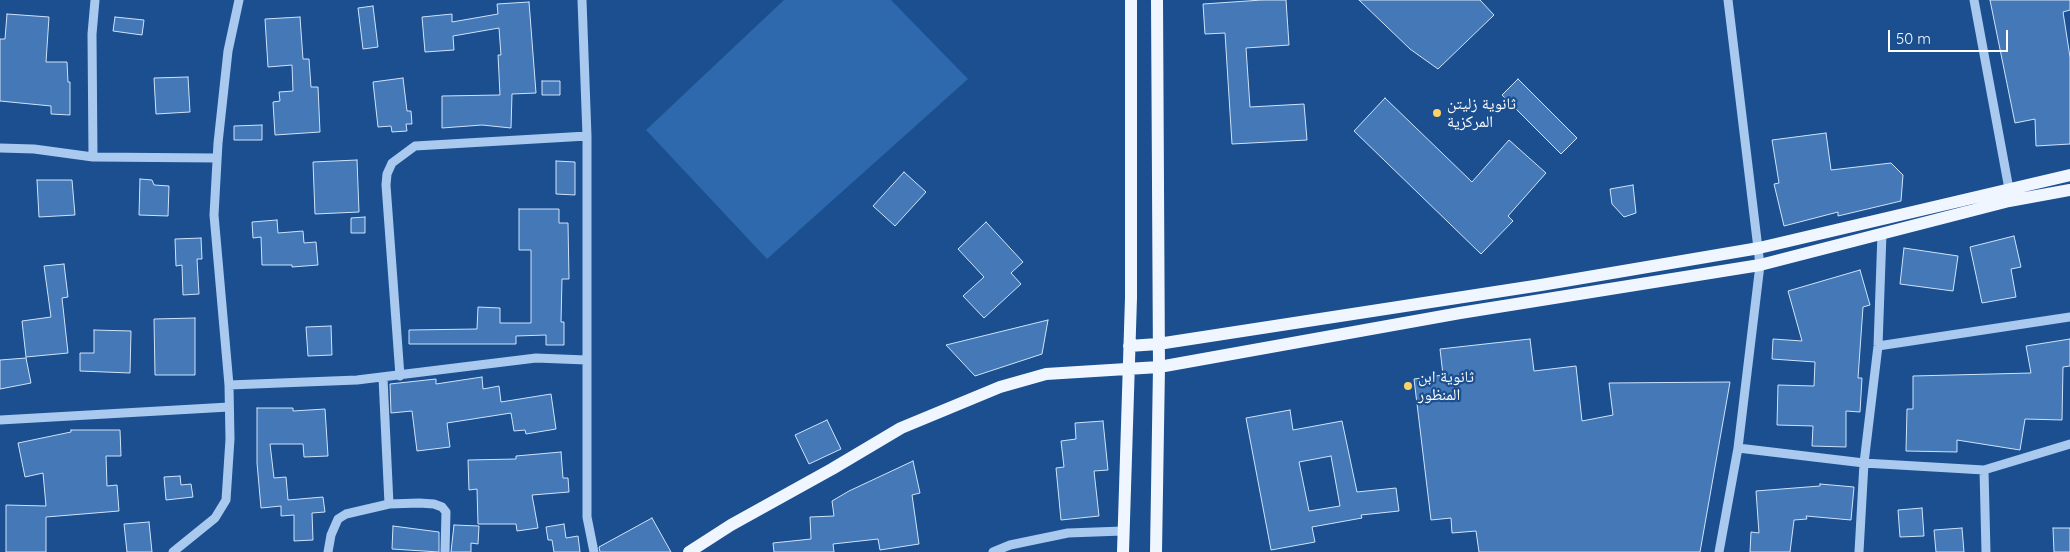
<!DOCTYPE html>
<html>
<head>
<meta charset="utf-8">
<style>
	body { margin:0 }
	#map { position:relative; width:2070px; height:552px; overflow:hidden; background:#1b4f8f; font-family:Quicksand,sans-serif }
	canvas { display:block }
	.scale { position:absolute; left:1888px; top:30px; width:120px; height:22px; box-sizing:border-box; border:2px solid #fff; border-top:0; padding-left:6px; font-size:15px; line-height:18px; white-space:nowrap; color:#fff; -webkit-text-stroke:4px #1b4f8f; paint-order:stroke }
</style>
</head>
<body>
<div id="map">
<canvas width="2070" height="552"></canvas>
<div class="scale">50 m</div>
</div>
<script>
const c = document.querySelector('canvas').getContext('2d');
c.lineJoin = 'round';
function fillPath(path, color) { c.fillStyle = color; c.fill(path, 'evenodd'); }
const shape = rows => new Path2D(rows.map(r => 'M' + r).join(''));
function stroke(path, color, width, dash) { c.strokeStyle = color; c.lineWidth = width; c.lineCap = dash ? 'butt' : 'round'; c.setLineDash(dash || []); c.stroke(path); }
function label(font, color, halo, rows, align = 'center') {
  c.font = font + ' Quicksand,"Noto Naskh Arabic",sans-serif'; c.lineWidth = 4.5; c.setLineDash([]); c.textBaseline = 'middle'; c.strokeStyle = halo; c.fillStyle = color; for (const [text, x, y, turn = 0] of rows) {
    c.save(); c.translate(x, y); c.rotate((+turn || 0) * Math.PI / 180); c.textAlign = isNaN(turn) ? turn : align; if (halo) c.strokeText(text, 0, 0); c.fillText(text, 0, 0); c.restore();
  }
}
fillPath(shape([
	[784,0,891,0,968,79,767,259,646,130]
]), '#2e69ad');
const building = shape([
	[1262,0,1286,0,1289,45,1246,48,1250,107,1304,104,1307,140,1232,144,1225,33,1205,34,1203,4,1262,0],
	[1359,0,1480,0,1494,15,1438,69,1410,49,1359,0],
	[1990,0,2070,0,2070,10,2063,12,2070,57,2070,144,2036,146,2035,119,2015,123,1990,0],
	[529,2,536,93,512,94,511,128,482,125,442,128,442,96,500,95,498,55,501,55,499,28,453,36,454,50,425,52,422,17,452,14,452,22,498,14,497,4,529,2],
	[373,6,378,47,363,49,358,8,373,6],
	[7,14,49,17,46,62,67,62,68,82,70,82,70,115,51,114,51,106,0,101,0,39,5,39,7,14],
	[115,17,144,20,142,35,113,31,115,17],
	[300,17,303,59,309,59,311,87,318,87,320,132,275,135,273,102,280,101,279,92,293,91,292,65,268,67,265,19,300,17],
	[188,77,190,112,156,114,154,78,188,77],
	[403,78,407,111,411,111,412,124,406,124,407,131,392,132,391,126,378,127,373,82,403,78],
	[1518,79,1577,138,1561,154,1502,95,1518,79],
	[542,81,560,81,560,95,542,95,542,81],
	[1385,98,1472,182,1509,140,1546,173,1508,216,1513,221,1481,254,1354,131,1385,98],
	[262,125,262,140,234,140,234,126,262,125],
	[1826,133,1831,170,1891,163,1903,175,1901,201,1838,216,1838,212,1784,226,1774,184,1779,183,1772,140,1826,133],
	[357,160,359,212,315,214,313,162,357,160],
	[556,161,575,162,575,195,556,194,556,161],
	[904,172,926,192,895,226,873,206,904,172],
	[140,179,152,180,154,185,169,186,168,216,139,215,140,179],
	[37,180,72,180,75,215,39,217,37,180],
	[1633,185,1636,213,1624,217,1612,204,1610,189,1633,185],
	[519,209,559,209,559,223,568,223,569,279,562,279,561,322,564,322,564,345,546,345,546,335,516,336,516,344,409,344,409,330,477,329,478,307,500,308,500,323,531,323,531,250,519,250,519,209],
	[365,217,365,233,351,233,351,218,365,217],
	[277,220,278,233,303,231,304,243,316,242,318,265,292,267,292,265,262,265,261,237,253,238,252,222,277,220],
	[986,222,1023,262,1011,273,1021,284,984,318,963,296,984,277,958,249,986,222],
	[2014,236,2021,267,2011,269,2016,297,1982,303,1970,247,2014,236],
	[201,238,202,259,197,259,199,294,183,295,182,265,176,266,175,239,201,238],
	[1904,248,1958,256,1953,291,1900,284,1904,248],
	[64,264,68,297,62,298,68,353,26,357,22,321,51,317,44,266,64,264],
	[1860,270,1870,305,1863,307,1858,378,1862,378,1860,412,1846,411,1846,447,1812,446,1813,426,1777,425,1778,385,1814,386,1815,362,1772,359,1773,339,1802,341,1788,291,1860,270],
	[195,318,195,375,155,375,154,319,195,318],
	[1048,320,1042,354,975,376,946,345,1048,320],
	[331,326,332,355,308,356,306,327,331,326],
	[94,330,131,331,130,373,80,371,80,353,94,353,94,330],
	[1530,339,1534,371,1576,366,1582,421,1613,415,1609,383,1730,382,1700,552,1479,552,1476,531,1452,533,1451,518,1431,520,1414,379,1443,375,1440,349,1530,339],
	[2070,339,2070,366,2063,367,2062,420,2025,419,2020,450,1957,440,1957,452,1906,451,1907,409,1913,409,1913,376,2031,373,2026,346,2070,339],
	[26,358,31,383,0,389,0,360,26,358],
	[482,377,483,389,499,386,501,402,551,394,556,429,526,434,525,430,514,431,511,413,447,423,450,447,417,451,412,411,391,413,390,384,436,379,436,384,482,377],
	[257,408,293,408,293,411,325,409,328,456,304,457,303,444,270,444,274,478,286,477,288,500,323,497,325,512,312,513,313,540,294,541,294,515,281,516,281,506,261,508,257,463,257,408],
	[1290,410,1293,430,1342,421,1357,492,1396,488,1399,511,1361,515,1362,518,1312,527,1315,542,1271,550,1246,418,1290,410],
	[1331,456,1340,506,1309,511,1299,462,1331,456],
	[827,420,841,449,809,464,795,435,827,420],
	[1103,421,1108,470,1094,471,1099,516,1061,520,1056,468,1064,467,1061,441,1076,439,1075,423,1103,421],
	[71,430,120,430,121,456,106,456,107,486,117,485,119,511,46,517,46,552,6,552,6,505,46,506,43,473,25,477,18,443,71,432,71,430],
	[561,452,563,478,568,478,569,492,532,495,538,528,517,531,516,524,478,524,477,489,469,490,468,460,516,459,516,456,561,452],
	[913,461,920,493,912,495,919,544,880,550,878,539,833,544,834,552,774,552,773,543,811,539,810,517,834,516,832,501,849,491,913,461],
	[180,476,181,485,191,484,193,497,166,500,164,477,180,476],
	[1820,484,1854,487,1851,520,1806,516,1807,519,1794,520,1790,552,1750,552,1751,532,1759,533,1756,491,1820,486,1820,484],
	[1922,508,1924,536,1900,537,1898,510,1922,508],
	[652,518,671,552,600,552,599,547,652,518],
	[149,522,152,552,127,552,124,524,149,522],
	[564,524,566,538,578,536,580,552,554,552,552,540,548,540,546,527,564,524],
	[454,525,479,526,478,544,471,543,471,552,451,552,454,525],
	[393,526,439,532,439,552,392,549,393,526],
	[1962,528,1964,552,1936,552,1934,530,1962,528],
	[2053,528,2070,528,2070,552,2054,552,2053,528]
]);
fillPath(building, '#4478b7');
stroke(building, '#cfe3fa', 1);
stroke(shape([
	[582,0,587,136,587,517,594,552],
	[1974,0,2009,189],
	[0,148,34,149,93,157,216,158],
	[93,157,92,34,95,0],
	[1878,346,2070,317],
	[400,376,386,185,387,174,392,163,415,146,587,136],
	[383,378,389,504],
	[229,385,357,380,536,358,586,360],
	[0,420,229,407],
	[1738,448,1864,463,1984,470,2070,444],
	[1984,470,1986,552],
	[173,552,215,518,226,500,230,439,229,385,214,215,218,143,228,51,239,0],
	[328,552,331,535,338,519,346,514,389,504,419,503,434,504,442,507,446,512,445,552],
	[993,552,1010,545,1068,533,1123,531],
	[1719,552,1738,448,1760,265,1728,0],
	[1859,552,1864,463,1878,346,1882,233]
]), '#a9c9ee', 9);
stroke(shape([
	[1129,346,1158,344,1541,285,1759,248,2070,175],
	[689,552,731,525,832,469,901,428,1000,387,1046,374,1159,367,1460,313,1760,265,2009,201,2070,190],
	[1123,552,1131,298,1131,0],
	[1156,552,1159,367,1157,0]
]), '#f0f6ff', 12);
for (const [x, y, r, color] of [
	[1437,113,5,"#ffd166"],
	[1408,386,5,"#ffd166"]
]) { const dot = new Path2D(); dot.arc(x, y, r, 0, 2 * Math.PI); c.fillStyle = color; c.fill(dot); stroke(dot, '#1b4f8f', 2); }
label('16px', '#fff', '#1b4f8f', [
	["ثانوية زليتن",1447,104],
	["المركزية",1447,122],
	["ثانوية ابن",1418,377],
	["المنظور",1418,395]
], 'left');
</script>
</body>
</html>
